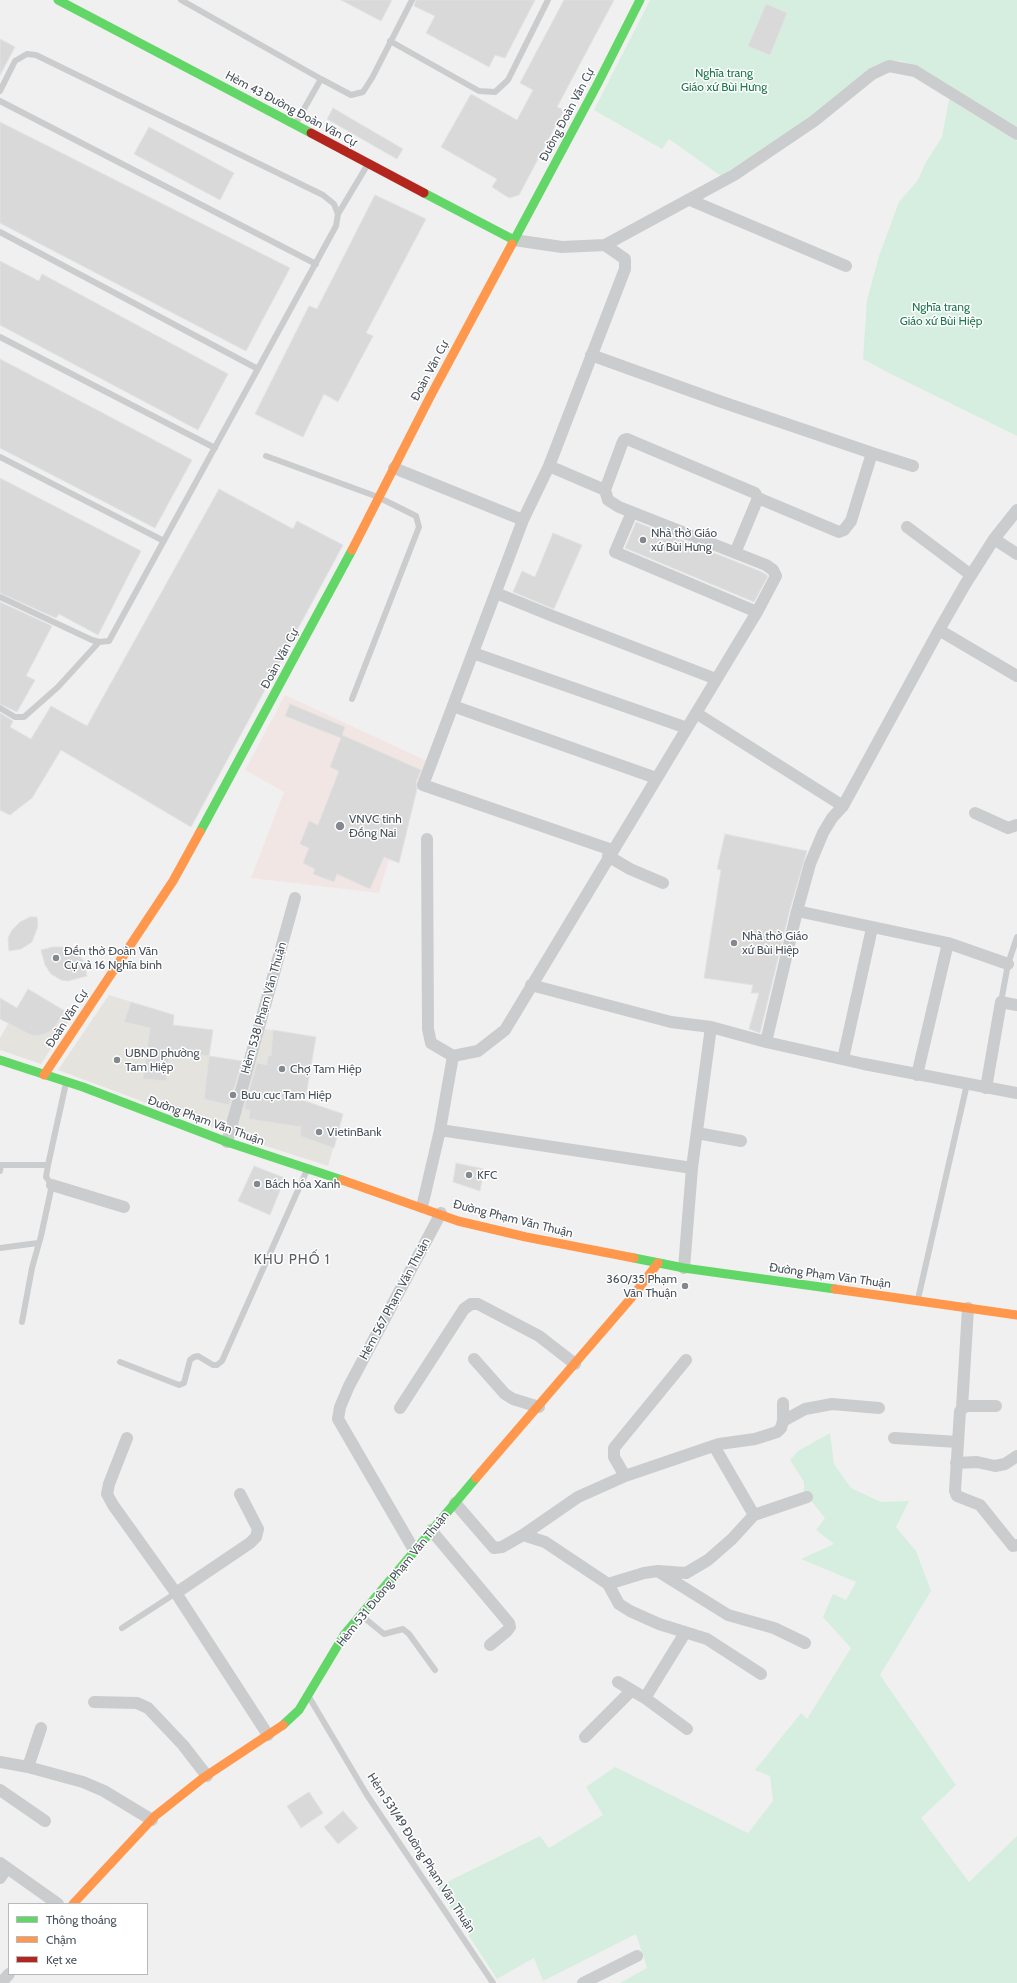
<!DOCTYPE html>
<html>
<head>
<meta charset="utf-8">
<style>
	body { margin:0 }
	#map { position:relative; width:1017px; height:1983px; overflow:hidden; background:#f0f0f0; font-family:Cabin,sans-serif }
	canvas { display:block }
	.legend { position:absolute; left:8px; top:1903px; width:140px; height:72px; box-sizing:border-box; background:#fff; border:1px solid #b6b9bd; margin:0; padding:5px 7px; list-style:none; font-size:12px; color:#48515b }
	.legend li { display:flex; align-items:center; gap:8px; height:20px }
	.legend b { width:20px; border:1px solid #b6b9bd }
</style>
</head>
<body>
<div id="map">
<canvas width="1017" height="1983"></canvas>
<ul class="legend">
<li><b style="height:5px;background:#63d668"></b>Thông thoáng</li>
<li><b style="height:5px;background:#ff974d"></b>Chậm</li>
<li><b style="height:5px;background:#b3261e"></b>Kẹt xe</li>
</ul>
</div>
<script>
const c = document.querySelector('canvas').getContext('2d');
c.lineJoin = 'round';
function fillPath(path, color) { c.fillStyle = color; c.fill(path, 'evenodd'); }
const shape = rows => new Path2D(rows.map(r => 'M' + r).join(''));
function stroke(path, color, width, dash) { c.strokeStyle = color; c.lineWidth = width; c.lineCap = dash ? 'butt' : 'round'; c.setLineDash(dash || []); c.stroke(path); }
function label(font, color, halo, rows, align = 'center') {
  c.font = font + ' Cabin,sans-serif'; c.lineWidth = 3; c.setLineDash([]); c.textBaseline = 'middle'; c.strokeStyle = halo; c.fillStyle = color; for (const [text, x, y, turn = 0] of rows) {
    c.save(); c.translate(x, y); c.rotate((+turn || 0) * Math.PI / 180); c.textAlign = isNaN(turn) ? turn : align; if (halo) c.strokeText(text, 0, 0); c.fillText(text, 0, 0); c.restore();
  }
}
fillPath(shape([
	[28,989,72,1016,41,1064,0,1050,0,1038],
	[109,995,174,1015,173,1025,213,1030,209,1056,244,1061,225,1132,58,1070],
	[264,1029,316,1037,305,1101,343,1114,328,1166,235,1136]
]), '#e5e3de');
fillPath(shape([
	[285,695,427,761,418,784,399,863,389,859,379,893,251,878,284,792,245,770]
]), '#f2e6e5');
fillPath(shape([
	[650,0,1017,0,1017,127,918,66,901,61,888,60,869,69,807,119,721,176,669,139,662,149,594,110],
	[949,99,1017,141,1017,436,887,372,863,359,867,300,879,256,899,202,918,180,926,162,942,137],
	[830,1433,834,1464,851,1488,881,1502,909,1501,896,1527,916,1551,931,1591,880,1675,956,1785,921,1818,969,1882,1017,1836,1017,1983,620,1983,647,1968,636,1934,543,1981,534,1958,497,1979,437,1887,540,1836,549,1848,603,1815,586,1787,615,1767,748,1833,773,1801,770,1776,755,1770,801,1713,807,1719,851,1648,823,1617,833,1594,846,1600,856,1582,801,1559,834,1544,816,1530,825,1518,804,1492,804,1482,790,1460,798,1451]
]), '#d6eee0');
const building = shape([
	[341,0,392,0,381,21,341,0],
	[416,0,535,0,505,58,495,55,489,67,426,33,435,16,414,6,416,0],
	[564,0,614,0,557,107,564,110,519,195,509,198,492,187,497,179,441,147,471,94,517,120,533,90,520,83,564,0],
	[766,4,787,13,770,55,748,46,766,4],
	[0,39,15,47,0,75,0,39],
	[333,108,403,149,397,159,327,119,333,108],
	[0,122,290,268,246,351,0,223,0,122],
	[149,127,234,173,220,200,134,154,149,127],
	[375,195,426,219,366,333,373,336,338,402,324,394,303,437,255,414,309,306,317,309,375,195],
	[0,261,39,281,42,274,228,374,198,430,0,325,0,261],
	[0,359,192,460,155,528,0,448,0,359],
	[0,478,141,551,98,635,59,614,56,618,0,593,0,478],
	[219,489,293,529,297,521,343,545,191,827,61,750,32,798,10,815,0,810,0,713,13,721,10,727,31,739,51,706,87,726,219,489],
	[636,522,762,572,768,576,754,602,625,548,636,522],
	[553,533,582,545,554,609,513,592,522,571,535,577,553,533],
	[0,602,52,626,26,676,35,680,17,712,0,704,0,602],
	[290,704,345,727,342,735,421,770,416,782,417,789,399,863,384,857,370,889,337,874,334,882,313,874,315,869,303,863,309,848,300,844,309,821,318,825,339,771,330,767,341,738,285,716,290,704],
	[725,834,807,851,790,909,760,1033,749,1029,759,993,751,993,753,985,704,978,721,870,717,869,725,834],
	[30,917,37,917,38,926,32,942,21,949,9,951,8,938,12,930,20,922,30,917],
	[53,947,63,947,77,952,84,962,87,976,68,981,61,980,51,974,45,965,41,950,53,947],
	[28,989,65,1011,53,1029,49,1032,38,1036,31,1035,0,1019,0,998,17,1008,28,989],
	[131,1002,174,1015,173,1025,213,1030,209,1056,170,1050,166,1081,143,1079,150,1028,124,1022,131,1002],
	[273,1030,316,1037,305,1101,343,1114,334,1148,300,1136,301,1127,249,1119,250,1110,244,1109,257,1063,267,1065,268,1056,271,1056,273,1030],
	[209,1056,242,1061,229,1105,204,1099,209,1056],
	[456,1163,484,1169,480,1191,453,1182,456,1163],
	[254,1166,285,1178,270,1215,238,1201,254,1166],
	[309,1792,323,1813,301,1828,287,1806,309,1792],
	[343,1811,358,1828,338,1844,324,1827,343,1811]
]);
fillPath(building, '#d9d9da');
stroke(building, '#e1e2e3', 1);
stroke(shape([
	[181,0,321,79,296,123],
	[390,41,479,91,495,92,508,80,548,0],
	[321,79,351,95,363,92,372,78,412,0],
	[0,91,15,61,27,54,36,55,323,195,334,204,338,214,336,226,109,641,99,642,92,640,0,597],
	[0,101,316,264],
	[338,214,368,164],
	[0,232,258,369],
	[0,337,215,448],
	[266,456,378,497,416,516,419,527,352,699],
	[0,457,164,541],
	[0,708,15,717,24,717,58,687,99,642],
	[1001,1002,1008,964,1017,937],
	[0,1171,1,1165,48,1165],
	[0,1248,38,1243],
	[918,1299,967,1084],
	[22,1322,32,1268,41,1236,52,1185,46,1177,48,1165,66,1083],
	[120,1362,179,1385,184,1383,190,1360,194,1357,198,1356,213,1365,217,1365,222,1361,307,1170],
	[362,1616,384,1634,403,1629,409,1634,435,1670],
	[122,1628,176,1593],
	[309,1697,367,1795,493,1983]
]), '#caccce', 6);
stroke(shape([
	[690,200,846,266],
	[514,240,562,247,605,245,734,175,814,121,872,74,889,66,915,71,1017,134],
	[605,245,625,259,625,269,549,466,523,520,423,785,612,850],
	[591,355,719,401,872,453,851,521,844,530,839,532,758,498],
	[872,453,913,466],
	[394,468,523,520],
	[605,490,622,444,624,440,627,439,755,493,758,498,735,553],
	[632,512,615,552,757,612],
	[907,527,971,575],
	[994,539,1017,554],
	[496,593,555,617,716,679],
	[939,630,1017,676],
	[473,653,687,728],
	[453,706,656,778],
	[696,713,843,806],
	[975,813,1008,828,1017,825],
	[608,856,630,869,663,883],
	[797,911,948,943,1008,964],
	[531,985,671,1022,711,1027,766,1042,864,1064,1017,1093],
	[766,1042,797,911,810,864,823,833,832,818,843,806,939,630,966,583,994,539,1017,510],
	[453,1056,478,1051,505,1030,757,612,776,576,773,570,766,565,619,507,608,500,605,490,549,466],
	[843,1059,872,928],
	[917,1075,948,943],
	[986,1088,1001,1002,1017,1005],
	[440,1130,692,1168],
	[697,1133,741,1141],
	[227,1142,295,898],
	[52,1185,124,1207],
	[422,1207,440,1130,453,1056,431,1043,428,1029,427,839],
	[684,1268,692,1168,711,1027],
	[474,1359,505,1394,513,1399,539,1407],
	[996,1406,966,1406,960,1411,955,1491,957,1496,980,1505,1013,1546,1017,1545],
	[400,1408,464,1309,471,1304,478,1304,539,1336,575,1364],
	[962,1408,968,1308],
	[783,1421,805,1409,832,1404,879,1408],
	[127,1438,109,1484,107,1494,113,1505,176,1593,268,1735],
	[894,1438,958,1442],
	[714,1446,754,1515],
	[956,1463,977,1462,995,1466,1005,1464,1017,1456],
	[625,1476,614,1457,614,1448,686,1360],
	[455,1503,494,1548,502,1547,523,1535,545,1542,608,1584,619,1604,630,1611,659,1624,707,1639,761,1674],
	[431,1530,509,1623,510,1627,507,1631,490,1645],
	[523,1535,578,1497,625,1476,719,1444,755,1439,777,1432,781,1428,783,1421,783,1403],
	[414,1550,338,1419,340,1407,349,1386,441,1213],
	[659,1572,728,1615,774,1628,805,1643],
	[608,1584,644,1573,658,1571,686,1573,708,1560,732,1539,754,1515,807,1497],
	[176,1593,250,1543,256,1537,258,1529,240,1494],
	[618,1682,645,1698,685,1633],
	[645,1698,687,1729],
	[94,1702,137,1703,148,1708,183,1745,207,1776],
	[41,1728,28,1767,83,1782,104,1791,152,1820],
	[585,1737,632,1690],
	[0,1762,28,1767],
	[0,1790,45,1821],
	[0,1863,58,1904],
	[0,1878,7,1868],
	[1,1983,9,1974],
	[583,1983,637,1956]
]), '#caccce', 12);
stroke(shape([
	[58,0,311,133],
	[424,193,514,240],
	[512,244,598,83,640,0],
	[200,832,352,550],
	[0,1060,83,1087,227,1142,342,1180],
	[634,1258,684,1268,835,1289],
	[283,1725,299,1710,344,1635,476,1478]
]), '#63d668', 9);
stroke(shape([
	[352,550,430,397,512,244],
	[44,1075,173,881,200,832],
	[342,1180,458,1221,526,1237,634,1258],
	[835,1289,1017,1315],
	[476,1478,632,1297,658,1263],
	[73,1904,155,1816,203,1778,283,1725]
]), '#ff974d', 9);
stroke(shape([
	[311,133,424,193]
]), '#b3261e', 9);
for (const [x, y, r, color] of [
	[643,540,4,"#83898f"],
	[340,826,5,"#83898f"],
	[734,943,4,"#83898f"],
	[56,958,4,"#83898f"],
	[117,1060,4,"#83898f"],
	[282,1069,4,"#83898f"],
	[233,1095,4,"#83898f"],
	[319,1132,4,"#83898f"],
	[469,1175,4,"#83898f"],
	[257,1184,4,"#83898f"],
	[685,1286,4,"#83898f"]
]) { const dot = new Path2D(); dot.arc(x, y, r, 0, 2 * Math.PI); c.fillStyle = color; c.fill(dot); stroke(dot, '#fff', 1.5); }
label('12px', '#1e774d', '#fff', [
	["Nghĩa trang",724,73],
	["Giáo xứ Bùi Hưng",724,87],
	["Nghĩa trang",941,307],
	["Giáo xứ Bùi Hiệp",941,321]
]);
label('12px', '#48515b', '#fff', [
	["Hẻm 43 Đường Đoàn Văn Cự",291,109,28],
	["Đường Đoàn Văn Cự",567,115,-62],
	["Đoàn Văn Cự",430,371,-62],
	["Đoàn Văn Cự",280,659,-62],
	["Hẻm 538 Phạm Văn Thuận",264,1008,-74],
	["Đoàn Văn Cự",67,1019,-57],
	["Đường Phạm Văn Thuận",206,1121,20],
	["Đường Phạm Văn Thuận",513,1219,14],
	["Đường Phạm Văn Thuận",830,1276,8],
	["Hẻm 567 Phạm Văn Thuận",395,1299,-62],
	["Hẻm 531 Đường Phạm Văn Thuận",393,1579,-51],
	["Hẻm 531/49 Đường Phạm Văn Thuận",421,1853,57]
]);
label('12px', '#48515b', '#fff', [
	["Nhà thờ Giáo",651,533],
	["xứ Bùi Hưng",651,547],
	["VNVC tỉnh",349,819],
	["Đồng Nai",349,833],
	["Nhà thờ Giáo",742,936],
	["xứ Bùi Hiệp",742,950],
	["Đền thờ Đoàn Văn",64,951],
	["Cự và 16 Nghĩa binh",64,965],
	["UBND phường",125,1053],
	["Tam Hiệp",125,1067],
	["Chợ Tam Hiệp",290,1069],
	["Bưu cục Tam Hiệp",241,1095],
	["VietinBank",327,1132],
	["KFC",477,1175],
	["Bách hóa Xanh",265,1184],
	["360/35 Phạm",677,1279,"right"],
	["Văn Thuận",677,1293,"right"]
], 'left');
c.letterSpacing = '1px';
label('14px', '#5c5f63', '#fff', [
	["KHU PHỐ 1",292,1260]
]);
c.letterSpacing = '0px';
</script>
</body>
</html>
